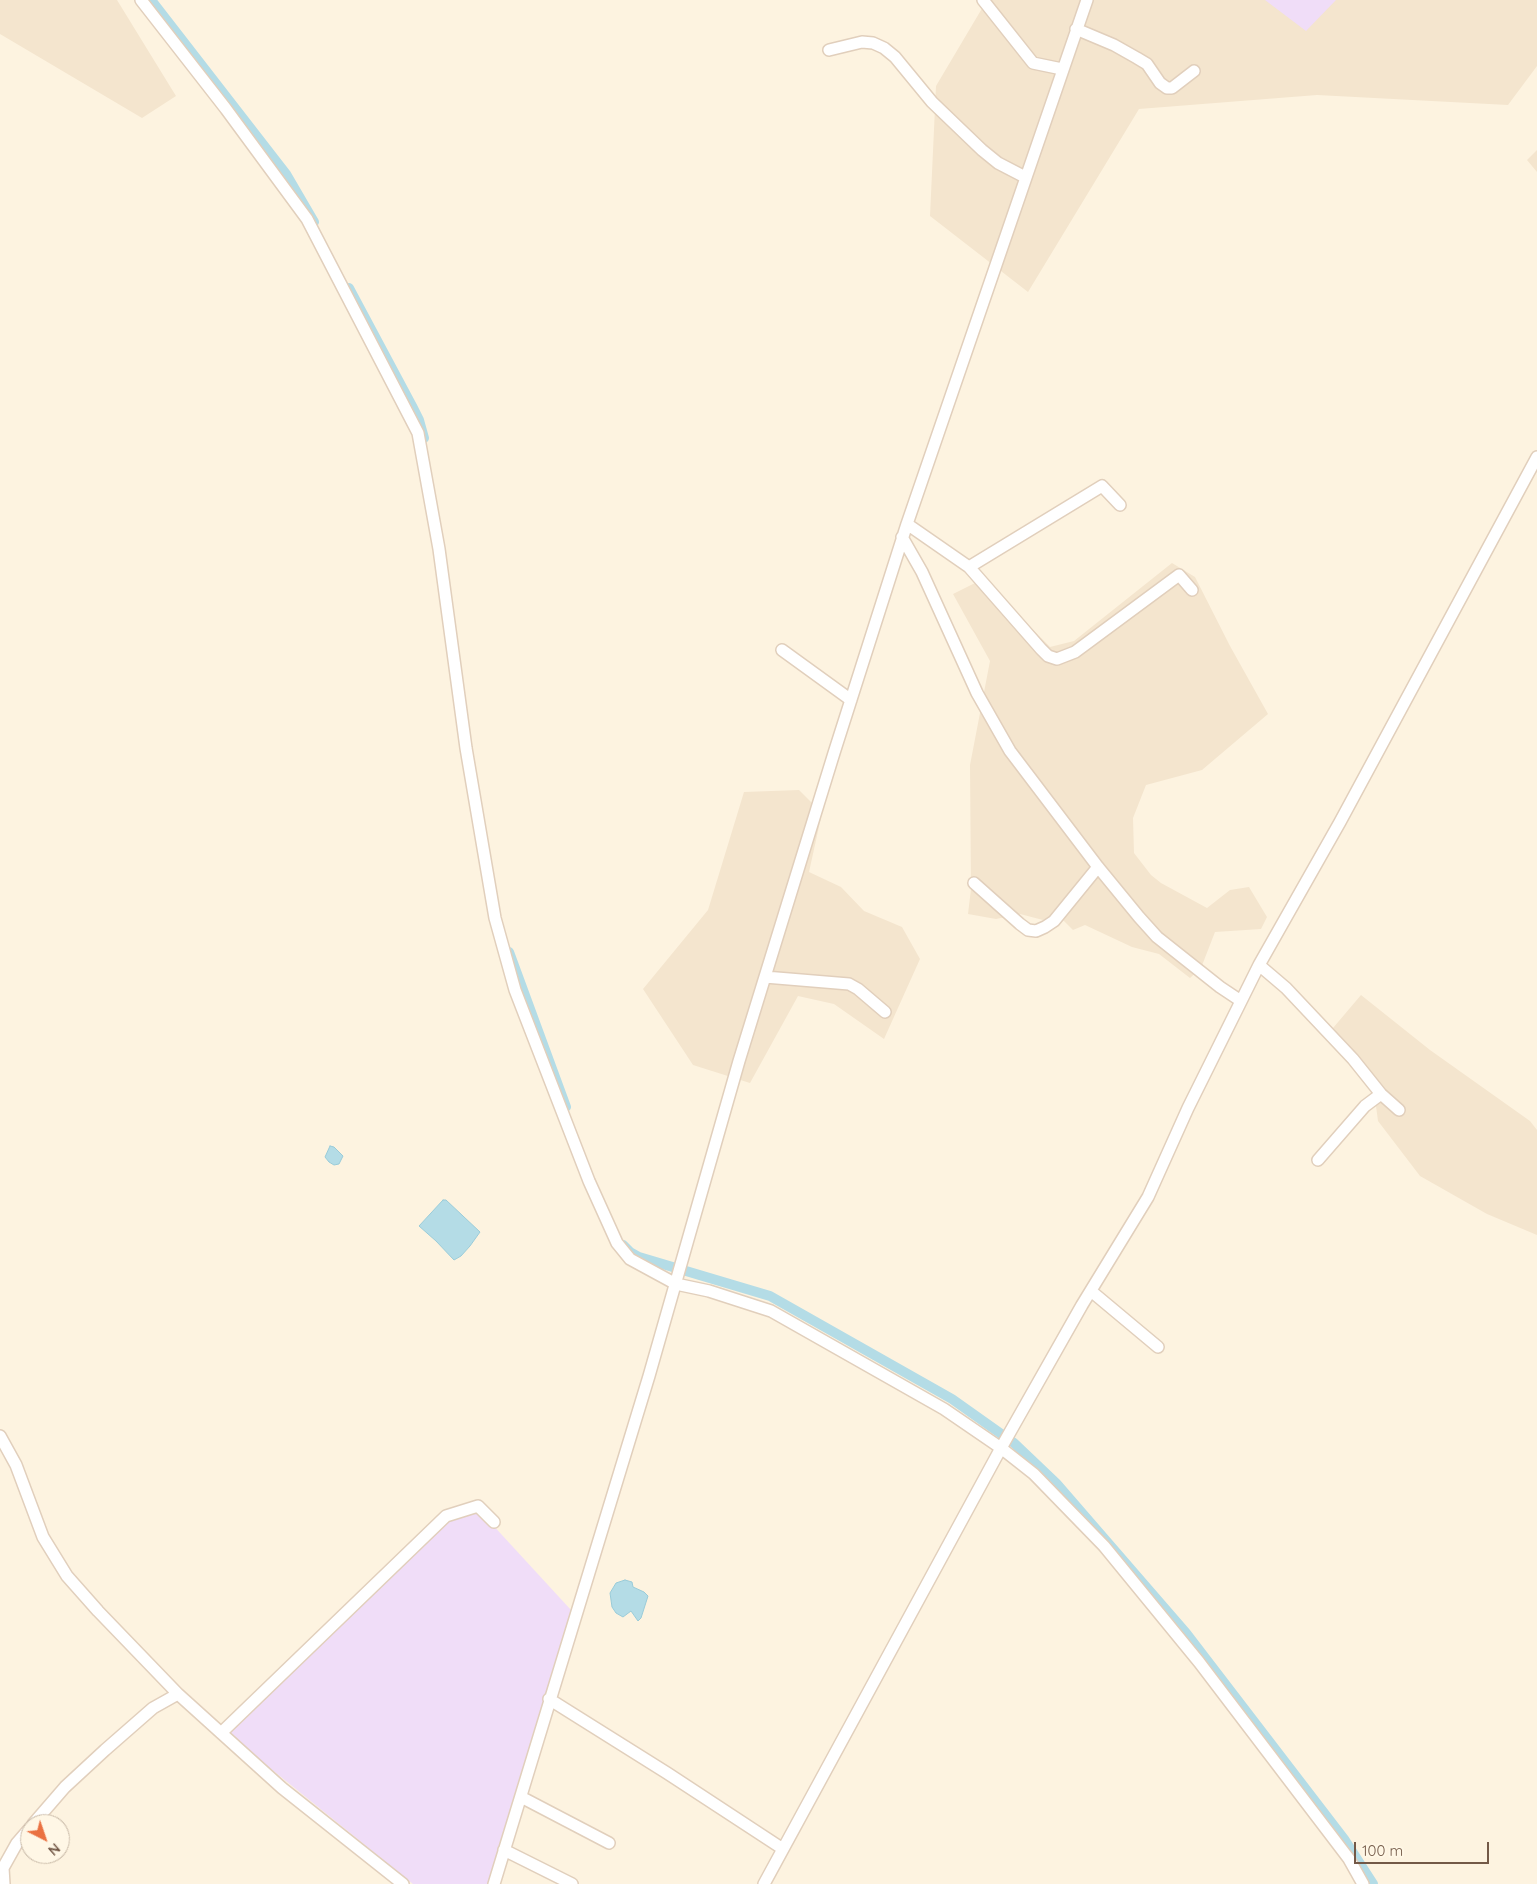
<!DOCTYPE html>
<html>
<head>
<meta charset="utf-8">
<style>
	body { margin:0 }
	#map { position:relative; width:1537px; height:1884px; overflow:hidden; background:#fdf3e0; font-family:Quicksand,sans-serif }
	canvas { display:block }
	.north { position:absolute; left:20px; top:1814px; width:50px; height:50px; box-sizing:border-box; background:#fff7e6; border:1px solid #c7b8a6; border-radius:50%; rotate:139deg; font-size:14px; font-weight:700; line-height:20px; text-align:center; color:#735947 }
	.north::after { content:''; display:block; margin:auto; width:18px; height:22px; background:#ea7141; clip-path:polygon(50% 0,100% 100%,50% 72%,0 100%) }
	.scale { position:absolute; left:1354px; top:1842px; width:135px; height:22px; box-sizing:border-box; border:2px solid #735947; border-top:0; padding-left:6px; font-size:15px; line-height:18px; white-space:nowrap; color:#735947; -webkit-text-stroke:4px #fff7e6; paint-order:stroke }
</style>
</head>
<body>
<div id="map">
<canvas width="1537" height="1884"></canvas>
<div class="north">N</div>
<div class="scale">100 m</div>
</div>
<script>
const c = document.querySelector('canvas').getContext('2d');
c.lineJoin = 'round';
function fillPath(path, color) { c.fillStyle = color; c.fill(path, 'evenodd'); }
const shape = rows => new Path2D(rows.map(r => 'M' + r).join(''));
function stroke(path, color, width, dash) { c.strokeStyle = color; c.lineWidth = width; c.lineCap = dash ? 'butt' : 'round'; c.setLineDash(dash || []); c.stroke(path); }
fillPath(shape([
	[0,0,117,0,176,96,142,118,0,34],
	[987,0,1537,0,1537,66,1508,105,1317,95,1139,109,1028,292,930,216,936,86],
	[1537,150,1537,172,1527,160],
	[1172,563,1195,577,1230,646,1268,714,1202,770,1146,785,1133,818,1134,853,1151,875,1161,883,1207,908,1230,890,1249,887,1267,917,1261,929,1215,932,1201,968,1190,978,1159,954,1132,947,1085,925,1073,930,1059,916,1043,920,1020,914,996,919,968,914,971,889,970,765,990,661,953,594,983,579,1050,647,1074,641],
	[799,790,822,813,809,872,841,887,864,911,902,927,920,959,884,1039,834,1004,798,996,750,1083,693,1065,643,989,708,910,744,792],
	[1361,995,1430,1050,1530,1121,1537,1130,1537,1235,1487,1214,1420,1176,1378,1121,1372,1076,1333,1028]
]), '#f4e5ce');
fillPath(shape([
	[1265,0,1336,0,1306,31],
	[479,1510,571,1610,489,1884,413,1884,228,1734,449,1518]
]), '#f0ddf8');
const water = shape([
	[330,1146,334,1147,343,1156,339,1164,334,1165,329,1162,325,1157,330,1146],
	[443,1200,446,1200,480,1232,470,1246,461,1256,454,1260,436,1241,419,1226,443,1200],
	[625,1580,632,1582,633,1587,644,1592,648,1596,641,1618,638,1621,631,1611,623,1617,616,1613,612,1607,610,1593,616,1583,625,1580]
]);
fillPath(water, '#b4dce6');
stroke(water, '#9acbd8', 1);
stroke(shape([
	[151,0,286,174,314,222],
	[349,288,412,406,419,420,424,438],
	[509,952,566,1107],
	[623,1245,630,1252,639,1257,770,1296,952,1399,1014,1443,1056,1483,1186,1633,1344,1839,1373,1884]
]), '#b4dce6', 10);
const minor = shape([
	[141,0,226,109,307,219,418,433,439,549,466,748,495,918,515,990,589,1181,617,1243,630,1259,676,1284,709,1291,771,1311,944,1409,1001,1448,1034,1474,1104,1546,1199,1662,1349,1859,1363,1884],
	[983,0,1033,63,1062,69],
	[1076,29,1114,45,1137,58,1147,64,1160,83,1167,88,1172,88,1194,71],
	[829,50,862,42,873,43,884,48,895,57,932,102,982,150,998,163,1025,177],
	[907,524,969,567,1102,486,1120,505],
	[902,537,922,572,977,693,1010,751,1098,867,1139,917,1157,937,1220,987,1241,1001],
	[969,567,1041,649,1048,656,1057,659,1075,652,1179,575,1192,590],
	[782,650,851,700],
	[974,883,1020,924,1028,930,1036,931,1045,927,1054,921,1098,867],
	[1259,965,1286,988,1353,1059,1381,1094,1399,1110],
	[765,977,849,984,858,989,885,1012],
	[1318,1160,1365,1106,1381,1094],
	[1091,1291,1158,1347],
	[0,1436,16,1465,43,1537,67,1576,98,1611,178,1694,282,1788,403,1884],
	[549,1699,667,1773,783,1849],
	[221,1733,446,1516,478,1506,494,1522],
	[521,1797,609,1843],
	[33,1824,65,1787,105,1750,153,1708,178,1694],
	[504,1850,572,1884],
	[4,1884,3,1868,17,1843,30,1828],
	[494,1884,649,1376,739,1061,834,753,907,524,1087,0],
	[764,1884,1001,1448,1082,1305,1148,1197,1188,1108,1259,965,1340,822,1537,457]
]);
stroke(minor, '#e1cfbc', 14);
stroke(minor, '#fff', 11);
</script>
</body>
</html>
